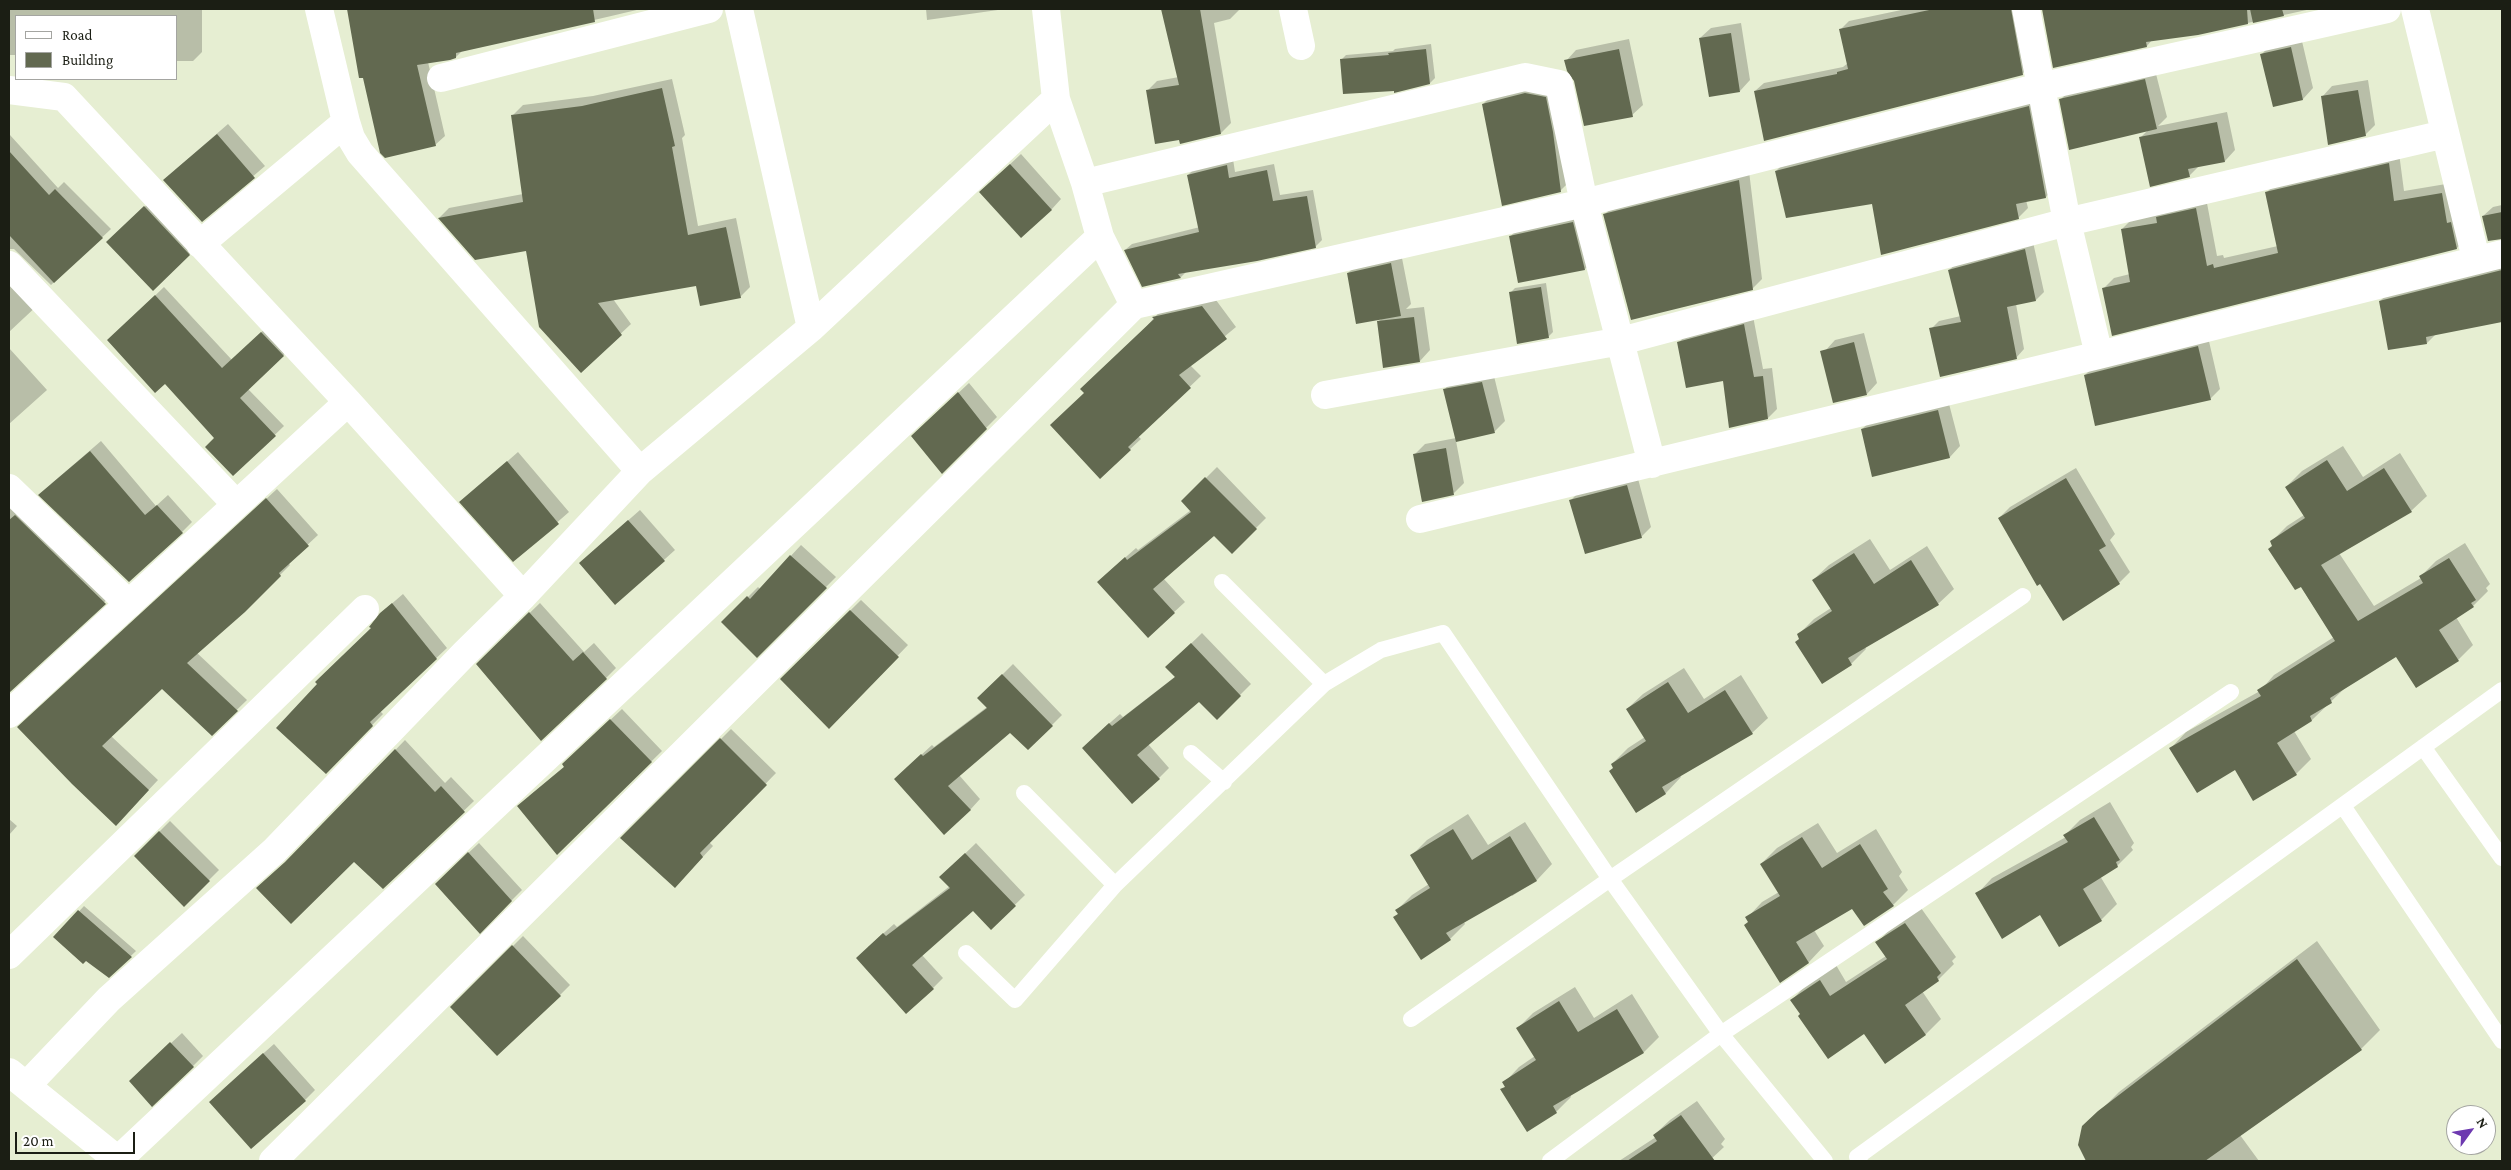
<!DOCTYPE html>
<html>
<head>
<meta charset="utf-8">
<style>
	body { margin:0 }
	#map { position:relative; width:2511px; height:1170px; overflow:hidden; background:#e6eed2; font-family:"Crimson Pro",serif }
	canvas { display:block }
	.frame { position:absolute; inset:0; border:10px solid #1b1e14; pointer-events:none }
	.legend { position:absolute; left:15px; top:15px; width:162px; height:65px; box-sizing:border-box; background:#fff; border:1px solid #a4a5a1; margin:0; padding:6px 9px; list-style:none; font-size:15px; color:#1b1e14 }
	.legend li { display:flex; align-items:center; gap:10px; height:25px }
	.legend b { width:25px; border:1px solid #a4a5a1 }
	.north { position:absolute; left:2446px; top:1105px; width:50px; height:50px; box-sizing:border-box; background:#fff; border:1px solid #a4a5a1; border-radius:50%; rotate:58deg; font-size:14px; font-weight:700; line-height:20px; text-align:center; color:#1b1e14 }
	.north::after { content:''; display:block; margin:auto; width:18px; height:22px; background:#6d39b0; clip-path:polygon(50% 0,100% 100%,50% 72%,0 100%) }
	.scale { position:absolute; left:15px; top:1132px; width:120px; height:22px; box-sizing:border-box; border:2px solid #1b1e14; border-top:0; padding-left:6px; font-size:15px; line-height:18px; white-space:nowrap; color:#1b1e14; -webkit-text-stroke:4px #fff; paint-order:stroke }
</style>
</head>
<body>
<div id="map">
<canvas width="2511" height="1170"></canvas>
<div class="frame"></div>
<ul class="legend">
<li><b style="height:6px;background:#fff"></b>Road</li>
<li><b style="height:14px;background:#626950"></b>Building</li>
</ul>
<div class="north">N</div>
<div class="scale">20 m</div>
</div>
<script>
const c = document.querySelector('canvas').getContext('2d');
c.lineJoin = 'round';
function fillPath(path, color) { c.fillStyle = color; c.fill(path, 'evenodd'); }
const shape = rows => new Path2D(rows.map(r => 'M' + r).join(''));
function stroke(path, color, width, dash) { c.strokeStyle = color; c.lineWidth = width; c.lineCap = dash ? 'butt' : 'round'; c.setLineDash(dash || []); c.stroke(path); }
fillPath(shape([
	[9,9,202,9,202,52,193,61,176,61,176,16,16,16,16,55,9,55],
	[349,9,641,9,462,51,456,57,428,62,445,136,435,145,363,76,360,77],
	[926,9,1005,9,927,20],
	[1162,9,1240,9,1230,19,1214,23,1231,123,1221,133,1147,91,1157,81,1179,77],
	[1906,9,2020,9,2030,66,2022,74,1755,91,1764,83,1843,67,1848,63,1841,29,1849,21],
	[2043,9,2311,9,2198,34,2152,40,2147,46,2054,66],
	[1741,23,1750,80,1740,91,1700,38,1711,28],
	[2301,37,2313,88,2303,99,2274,105,2262,54,2272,43],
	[1629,39,1643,105,1632,115,1575,80,1566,61,1576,50],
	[1431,44,1435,78,1430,83,1341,60,1346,55,1393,51,1395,49],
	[2155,70,2167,117,2158,126,2227,112,2235,150,2225,161,2199,166,2189,176,2140,138,2149,129,2061,99,2071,89],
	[672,79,685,135,682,138,698,226,736,218,750,287,740,297,697,285,613,299,631,324,581,371,527,250,476,259,439,218,449,208,523,194,513,115,523,105,593,96],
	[2368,80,2375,125,2365,135,2322,97,2332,86],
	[1533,86,1553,90,1567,184,1560,191,1483,104,1490,97],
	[2038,97,2055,187,2046,197,2026,200,2028,208,2018,218,1873,202,1776,171,1786,161],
	[228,124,265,166,202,220,175,170],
	[10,135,58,188,64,182,111,229,51,285,14,249,9,249],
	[2399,153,2404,191,2452,183,2467,237,2457,248,2113,334,2104,288,2114,278,2130,274,2122,229,2132,219,2206,198,2217,256,2223,255,2224,258,2278,246,2267,192,2277,182],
	[1021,154,1061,199,1051,210,991,182],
	[1233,159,1235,172,1274,164,1280,195,1313,190,1322,240,1315,247,1187,271,1181,277,1143,286,1125,250,1132,244,1200,227,1188,175,1195,168],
	[1749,171,1762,279,1752,289,1631,318,1604,215,1614,205],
	[153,199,197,247,153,289,116,234],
	[2502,205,2502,238,2489,240,2483,216,2493,207],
	[1583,212,1595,259,1585,269,1510,237,1520,226],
	[2033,242,2044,292,2036,300,2016,304,2024,349,2016,358,1931,329,1939,321,1961,316,1949,270,1958,262],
	[1401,253,1411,304,1406,309,1424,307,1430,350,1420,361,1378,322,1382,318,1348,273,1358,263],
	[2502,263,2502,320,2436,334,2427,343,2380,301,2390,291],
	[9,270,40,303,9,332],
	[1546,283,1553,332,1548,337,1510,293,1515,288],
	[164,287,232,360,270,324,292,347,248,389,284,426,233,475,215,438,165,382,109,340],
	[1213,296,1236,327,1190,365,1201,376,1138,436,1141,439,1100,477,1086,393,1164,307],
	[1753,316,1763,369,1772,368,1777,409,1768,418,1730,427,1724,380,1678,343,1687,334],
	[1864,333,1877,383,1867,394,1825,351,1835,340],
	[2208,337,2220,389,2210,399,2085,375,2095,365],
	[9,348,47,390,9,424],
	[1493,372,1505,421,1495,431,1456,441,1464,483,1454,493,1415,454,1425,444,1456,438,1444,390,1454,379],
	[969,383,997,417,942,472,923,426],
	[1948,400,1960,446,1950,457,1862,429,1873,419],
	[101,441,156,506,168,495,192,522,182,532,51,484],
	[2343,446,2363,477,2400,453,2427,496,2411,511,2339,553,2374,606,2421,578,2420,577,2436,561,2465,543,2490,584,2486,588,2488,591,2473,606,2456,617,2473,645,2458,660,2397,655,2347,686,2312,720,2294,731,2311,759,2296,774,2235,768,2171,748,2186,732,2260,691,2274,675,2334,637,2271,542,2287,526,2304,515,2286,487,2302,471],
	[518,452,569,512,514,560,461,502],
	[1217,467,1266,518,1232,552,1214,534,1163,578,1185,602,1148,636,1109,572,1136,548,1138,550,1191,510,1183,501],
	[2076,468,2115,534,2110,540,2130,572,2119,583,1999,518,2010,507],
	[1637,475,1651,527,1641,537,1571,500,1581,490],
	[277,489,318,535,288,563,290,565,244,611,196,652,247,700,212,734,162,687,111,736,158,780,126,814,29,717],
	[9,492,115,592,9,692],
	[640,510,675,550,616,603,591,553],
	[1870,539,1890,570,1927,546,1954,589,1938,604,1865,647,1866,649,1851,664,1800,638,1798,635,1814,619,1831,608,1813,580,1829,565],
	[801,545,836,577,757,656,723,622,758,587,760,589],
	[403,594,447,648,380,711,383,714,326,772,372,628,381,613],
	[861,600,908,645,829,727,781,679],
	[540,603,584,652,594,643,616,668,606,678,477,664],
	[1202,633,1251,684,1217,718,1199,700,1148,744,1169,768,1159,778,1094,737,1120,714,1123,717,1176,676,1167,667],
	[1013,664,1062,715,1028,749,1010,731,959,775,980,799,970,810,906,769,932,745,934,747,987,707,979,698],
	[1684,668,1704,699,1741,675,1768,718,1752,733,1680,775,1681,777,1666,793,1636,811,1612,764,1628,748,1645,737,1627,709,1643,694],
	[622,709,662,751,557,854,529,796,565,766,574,754],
	[731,729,776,773,709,842,713,846,685,876,622,838],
	[405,740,445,783,451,777,474,801,383,888,354,860,294,855],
	[2110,802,2134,843,2131,847,2133,850,2117,866,2100,876,2117,904,2101,920,2060,946,2041,914,1977,894,1992,878,2066,837,2065,835,2080,820],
	[1468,814,1488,845,1525,822,1552,864,1537,880,1512,896,1511,894,1464,922,1465,924,1450,939,1395,917,1399,913,1397,910,1412,895,1429,884,1412,855,1427,840],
	[9,819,17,826,9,835],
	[170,821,219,870,184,905,135,856],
	[1818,823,1837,853,1876,829,1902,872,1899,876,1908,890,1893,905,1852,907,1814,930,1824,946,1809,962,1780,981,1747,918,1762,902,1779,892,1761,864,1777,848],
	[479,843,522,890,480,932,447,873],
	[976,843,1025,895,991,928,973,910,922,955,943,978,933,988,868,947,894,924,897,927,950,886,941,877],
	[84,906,136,951,109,977,55,937],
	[1921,908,1956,957,1952,961,1954,964,1938,980,1922,991,1941,1019,1926,1034,1885,1062,1865,1032,1801,1014,1792,1000,1807,984,1836,965,1846,982,1886,956,1877,943,1892,927],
	[523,936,570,985,560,995,452,1007],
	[2317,941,2380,1030,2361,1049,2240,1135,2259,1161,2087,1161,2079,1145,2083,1127,2104,1107,2119,1092],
	[1575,987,1594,1018,1632,994,1659,1037,1644,1052,1570,1094,1571,1097,1556,1112,1502,1090,1506,1086,1504,1083,1519,1067,1535,1056,1518,1028,1533,1013],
	[182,1033,203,1056,193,1066,141,1071],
	[274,1044,315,1090,305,1100,221,1091],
	[1697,1101,1725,1139,1721,1144,1724,1147,1709,1161,1619,1161,1656,1137,1654,1135,1670,1120]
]), '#0003');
fillPath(shape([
	[347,9,593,9,595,22,456,53,456,58,450,60,417,65,436,146,385,158,380,153,363,78,359,78],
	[1161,9,1200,9,1221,134,1180,144,1179,140,1155,144,1146,90,1179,85],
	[1934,9,2011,9,2023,75,1764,141,1754,91,1837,74,1837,72,1848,69,1839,29],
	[2042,9,2247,9,2248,24,2198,35,2146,42,2147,47,2053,68],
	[2250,9,2282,9,2284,16,2253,23],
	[1731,33,1740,92,1709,97,1699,38],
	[2291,47,2303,100,2273,107,2260,54],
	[1426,49,1430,84,1394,93,1394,91,1343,94,1340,59,1389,55,1388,53],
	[1619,49,1633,117,1584,126,1574,81,1567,71,1564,60],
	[2145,79,2157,129,2069,150,2059,99],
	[662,88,675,146,672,147,688,235,726,227,741,298,700,306,696,286,598,303,622,335,581,373,539,327,526,251,475,260,438,218,523,202,511,115,582,106],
	[2358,90,2366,136,2328,145,2321,96],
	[1525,93,1546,97,1553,132,1561,192,1502,206,1482,104],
	[2029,106,2046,198,2016,204,2019,219,1881,255,1872,204,1786,218,1775,171],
	[2217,122,2225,162,2188,169,2190,177,2150,187,2139,137],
	[217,134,255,178,202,222,163,180],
	[9,151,49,195,55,189,103,238,54,283,9,235],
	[2389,163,2394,201,2442,193,2447,223,2451,222,2457,249,2112,336,2102,288,2130,282,2121,229,2157,223,2156,217,2196,208,2207,266,2213,264,2214,268,2278,253,2265,192],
	[1010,164,1052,210,1021,238,979,192],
	[1227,165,1229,178,1267,170,1273,201,1307,196,1316,248,1257,261,1178,274,1181,278,1142,287,1124,250,1199,232,1187,175],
	[1739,180,1753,290,1631,320,1603,214],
	[144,206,190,255,153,291,106,242],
	[2502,212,2502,239,2488,241,2482,216],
	[1573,222,1585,270,1518,283,1509,236],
	[2025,249,2036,301,2007,307,2017,359,1940,377,1929,328,1961,322,1948,270],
	[1391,263,1401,316,1356,324,1347,273],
	[2502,270,2502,322,2426,337,2427,344,2388,350,2379,301],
	[1541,287,1549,338,1517,344,1509,292],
	[155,295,222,368,261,332,284,356,240,398,276,436,233,476,205,447,214,438,165,384,155,393,107,340],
	[1202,306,1227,339,1179,375,1191,388,1128,447,1131,450,1100,479,1050,425,1084,393,1080,389,1154,319,1152,317],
	[1414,317,1420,362,1383,368,1377,321],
	[1744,324,1754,377,1763,376,1768,419,1729,428,1723,381,1686,388,1677,342],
	[1854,342,1867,395,1833,403,1820,351],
	[2198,346,2211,400,2095,426,2084,375],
	[1482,382,1495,433,1456,442,1443,389],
	[958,392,987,429,942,474,911,436],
	[1938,410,1950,458,1872,477,1861,429],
	[1446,448,1454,495,1422,502,1413,454],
	[90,451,145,515,157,505,183,533,129,582,38,495],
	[2327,460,2347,491,2384,468,2412,512,2321,565,2358,621,2423,583,2419,576,2449,558,2476,600,2471,603,2474,607,2439,630,2459,661,2416,688,2396,657,2330,698,2332,703,2310,716,2312,721,2277,743,2297,775,2253,801,2235,770,2197,793,2169,748,2261,696,2257,690,2335,641,2301,587,2295,590,2268,549,2272,546,2270,541,2305,518,2285,487],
	[507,461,559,524,513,562,459,502],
	[1205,477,1257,529,1232,554,1214,536,1153,589,1175,613,1148,638,1097,582,1125,557,1127,560,1191,512,1181,501],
	[2066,478,2106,546,2099,550,2120,584,2063,621,2040,584,2037,586,1998,518],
	[1627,485,1642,538,1585,554,1569,500],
	[266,498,309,546,279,573,281,576,245,612,187,663,238,711,212,736,162,689,102,746,149,790,116,826,72,784,17,727],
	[15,515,106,604,9,693,9,520],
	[628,520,665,561,615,605,579,563],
	[1854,553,1874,584,1911,560,1939,605,1848,658,1852,665,1822,684,1795,642,1799,639,1797,634,1832,611,1812,580],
	[790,555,827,588,757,658,721,622,747,596,750,599],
	[392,603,437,659,370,722,373,726,326,774,276,728,317,684,315,682,371,628,369,627,380,613],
	[850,610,899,657,829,729,780,679],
	[529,612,573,661,583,652,607,679,541,741,476,664],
	[1191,643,1241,696,1217,720,1199,702,1137,755,1160,779,1132,804,1082,748,1109,723,1112,726,1175,677,1165,667],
	[1002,674,1053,726,1028,750,1010,733,948,786,971,810,944,835,894,779,921,754,923,756,987,708,977,698],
	[1668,682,1688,713,1725,690,1753,734,1662,787,1666,794,1636,813,1609,771,1613,768,1611,764,1646,741,1626,709],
	[610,719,652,762,557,855,517,806,564,767,562,764],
	[720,738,767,785,700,853,703,857,675,888,620,838],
	[395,749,435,792,441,786,465,812,383,889,354,862,291,924,256,888,285,862],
	[2094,817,2120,860,2116,862,2118,867,2083,889,2102,921,2059,947,2040,915,2002,939,1975,893,2068,842,2063,835],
	[1453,829,1472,860,1510,836,1537,881,1446,933,1451,940,1421,960,1393,917,1398,914,1395,910,1430,888,1410,855],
	[159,831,210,881,184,907,134,856],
	[1802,837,1822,868,1860,844,1888,889,1883,892,1894,906,1864,926,1852,909,1796,942,1809,963,1780,983,1744,925,1748,922,1745,917,1780,896,1760,864],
	[468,852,512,901,480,934,435,884],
	[965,853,1016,906,991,930,973,911,912,965,934,989,906,1014,856,958,883,933,886,936,950,888,939,877],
	[78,910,132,957,109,978,86,961,83,964,53,937],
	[1905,923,1941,973,1937,977,1939,981,1905,1005,1926,1035,1885,1064,1864,1034,1828,1059,1798,1016,1800,1014,1790,1000,1820,980,1830,996,1887,959,1875,942],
	[512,945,561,996,497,1056,450,1007],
	[2297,959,2362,1050,2205,1161,2086,1161,2078,1145,2082,1126,2098,1111],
	[1559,1001,1578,1032,1617,1009,1644,1053,1553,1106,1557,1113,1527,1132,1500,1089,1505,1087,1502,1082,1536,1060,1516,1028],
	[170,1042,194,1067,152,1107,129,1081],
	[263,1053,306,1101,251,1149,209,1102],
	[1681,1115,1715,1161,1627,1161,1657,1141,1653,1135]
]), '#626950');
stroke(shape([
	[1222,582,1324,684],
	[2423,747,2502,858],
	[1191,753,1224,782],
	[1024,793,1115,885],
	[2343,806,2502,1041],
	[966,953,1015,1000,1115,885,1324,684,1381,650,1443,633,1610,879,1721,1034,1825,1161],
	[1411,1019,1610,879,2023,596],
	[1550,1161,1721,1034,2231,692],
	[1860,1161,1857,1157,2502,690]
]), '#fff', 16);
stroke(shape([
	[319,9,346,122,351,138,360,153,640,471],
	[739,9,811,328],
	[1046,9,1056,99,1085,183,1100,237,1134,305],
	[1293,9,1301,46],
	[2026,9,2067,222,2099,355],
	[2415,9,2476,259],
	[441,78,709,9],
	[9,90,64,97,348,402,523,596],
	[1085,183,1525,77,1559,84,1584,203,1652,464],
	[200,244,346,122],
	[9,265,236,504],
	[1325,395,1621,341,2067,222,2445,134],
	[9,488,129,604],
	[1420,519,2099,355,2502,254],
	[9,714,348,402],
	[9,955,365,609],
	[27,1085,109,999,274,851,465,653,523,596,640,471,811,328,1056,99],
	[118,1160,1100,237],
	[273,1161,1134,305,1584,203,2040,87,2387,9]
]), '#fff', 28);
stroke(shape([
	[9,1072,119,1161]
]), '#fff', 28);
</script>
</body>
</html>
